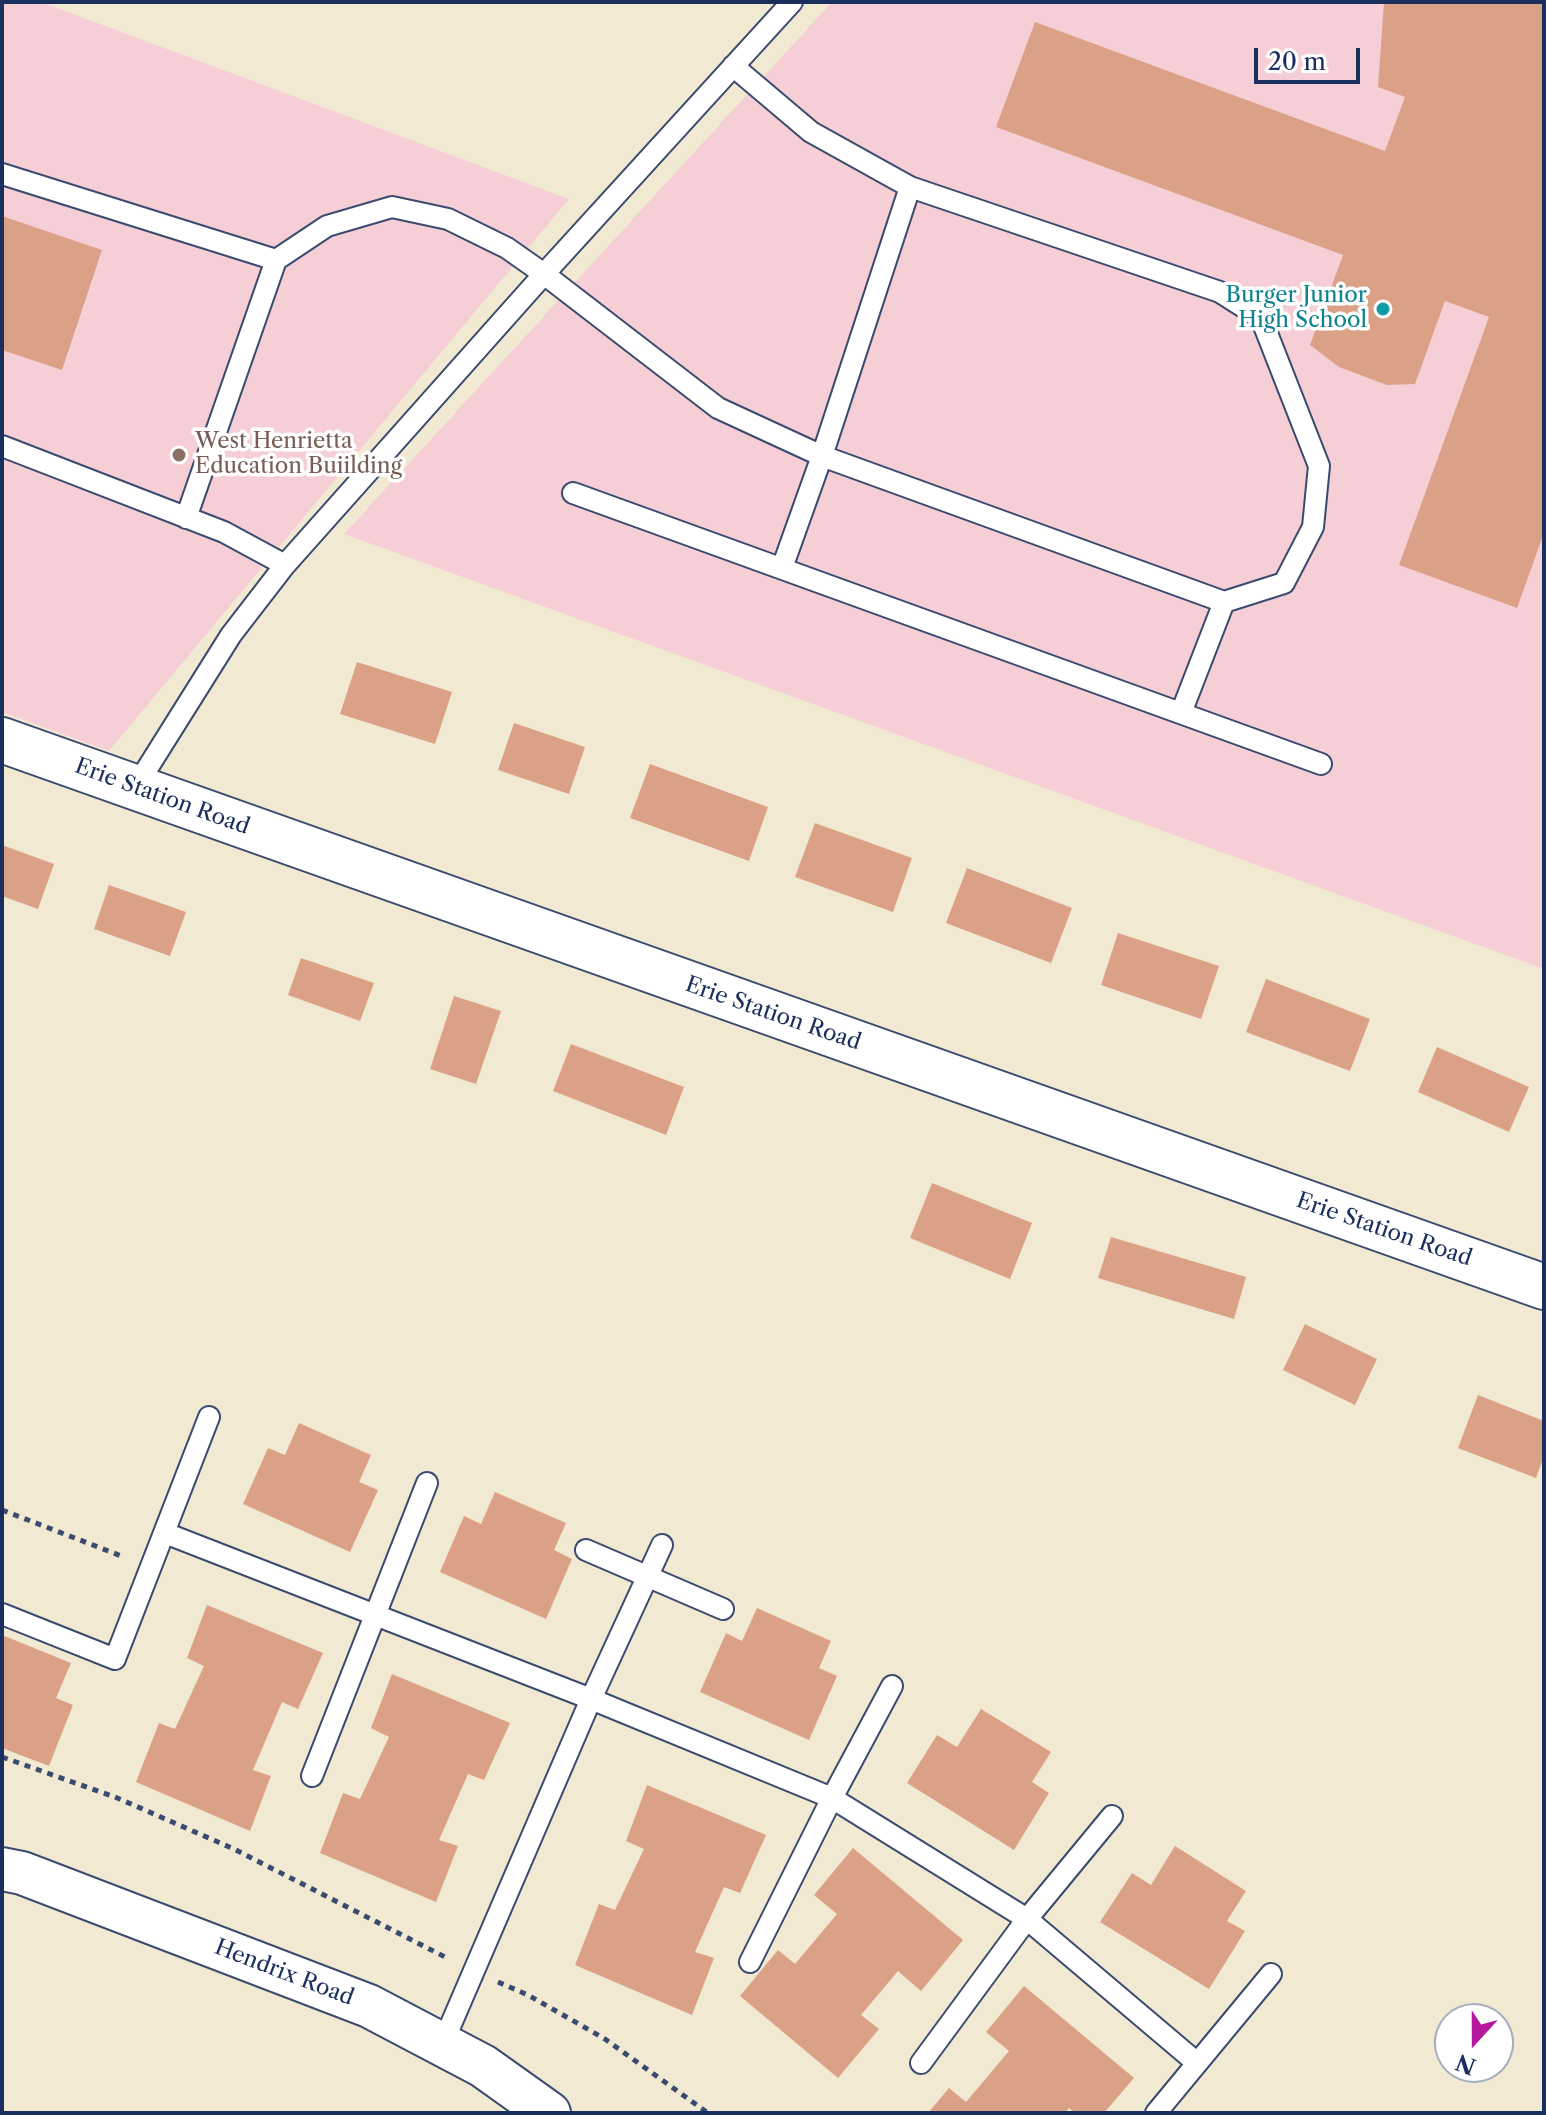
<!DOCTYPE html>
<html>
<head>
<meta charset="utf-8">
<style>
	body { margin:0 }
	#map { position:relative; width:1546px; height:2115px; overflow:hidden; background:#f1e9d1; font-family:"Libre Caslon Text",serif }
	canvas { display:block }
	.frame { position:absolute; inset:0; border:4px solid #1b2f5e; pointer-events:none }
	.north { position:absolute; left:1434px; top:2003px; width:80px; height:80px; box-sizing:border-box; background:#fff; border:2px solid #a4acbf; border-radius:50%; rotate:201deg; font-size:22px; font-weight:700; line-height:32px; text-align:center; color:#1b2f5e }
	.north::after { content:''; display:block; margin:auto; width:28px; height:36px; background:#b5179e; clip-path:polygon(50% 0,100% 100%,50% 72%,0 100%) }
	.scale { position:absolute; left:1254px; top:48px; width:106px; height:36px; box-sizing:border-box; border:4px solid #1b2f5e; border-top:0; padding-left:10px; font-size:24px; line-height:28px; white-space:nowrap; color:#1b2f5e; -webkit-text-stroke:6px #fff; paint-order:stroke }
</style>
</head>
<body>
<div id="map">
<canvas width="1546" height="2115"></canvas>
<div class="frame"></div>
<div class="north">N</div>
<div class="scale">20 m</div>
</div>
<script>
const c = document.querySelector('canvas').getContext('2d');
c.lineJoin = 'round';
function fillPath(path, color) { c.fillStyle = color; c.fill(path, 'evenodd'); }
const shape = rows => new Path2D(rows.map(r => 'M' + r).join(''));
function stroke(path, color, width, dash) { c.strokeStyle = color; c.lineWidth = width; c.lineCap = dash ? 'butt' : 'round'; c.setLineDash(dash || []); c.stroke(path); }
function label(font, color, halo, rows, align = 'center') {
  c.font = font + ' "Libre Caslon Text",serif'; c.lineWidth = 7; c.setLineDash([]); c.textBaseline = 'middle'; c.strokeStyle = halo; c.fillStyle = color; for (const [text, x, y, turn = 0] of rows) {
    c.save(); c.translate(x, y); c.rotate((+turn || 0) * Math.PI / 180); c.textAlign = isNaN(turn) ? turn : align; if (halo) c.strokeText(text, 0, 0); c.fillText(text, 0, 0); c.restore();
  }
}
fillPath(shape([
	[2,2,41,2,569,199,109,751,2,712],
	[832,2,1544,2,1544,969,344,534]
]), '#f6cfd6');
fillPath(shape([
	[1384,2,1544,2,1544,533,1517,608,1399,565,1489,317,1445,301,1415,384,1387,385,1339,367,1310,345,1343,255,996,127,1035,22,1385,151,1405,97,1378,87],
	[2,216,102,250,62,370,2,350],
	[357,662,452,692,435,744,340,714],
	[514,723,585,747,569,794,498,770],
	[650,764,768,807,749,861,630,818],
	[815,823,912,858,893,912,795,877],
	[2,845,54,864,38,909,2,896],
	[967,868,1072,908,1051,963,946,923],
	[109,885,186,912,170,956,94,929],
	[1118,933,1219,966,1201,1019,1101,985],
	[301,958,374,983,360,1021,288,995],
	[1266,979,1370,1019,1350,1071,1246,1032],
	[454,996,501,1011,476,1084,430,1069],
	[571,1044,684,1087,666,1135,553,1091],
	[1437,1047,1529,1087,1509,1132,1418,1092],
	[932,1183,1032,1223,1010,1279,910,1238],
	[1111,1237,1246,1277,1234,1319,1098,1278],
	[1305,1324,1377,1359,1355,1405,1283,1370],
	[1478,1395,1544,1421,1544,1456,1536,1478,1458,1448],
	[299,1423,371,1455,359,1482,378,1490,350,1552,243,1504,268,1448,285,1455],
	[495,1492,566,1523,554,1550,572,1559,546,1619,440,1572,464,1516,481,1524],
	[207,1605,323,1653,298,1709,282,1702,253,1770,271,1776,250,1831,136,1782,159,1723,175,1729,204,1666,187,1658],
	[757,1608,831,1641,819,1668,837,1676,809,1740,700,1692,726,1633,742,1641],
	[2,1635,71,1663,56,1698,73,1705,49,1766,2,1748],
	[392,1674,510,1723,484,1780,468,1774,439,1840,458,1846,436,1902,320,1853,343,1793,360,1799,389,1737,371,1728],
	[981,1709,1051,1752,1032,1782,1049,1793,1014,1850,907,1783,937,1735,957,1747],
	[647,1785,766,1835,740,1893,724,1887,695,1952,714,1958,692,2015,575,1965,599,1904,615,1910,644,1849,626,1841],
	[1175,1846,1246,1891,1227,1921,1245,1931,1209,1989,1100,1922,1132,1873,1151,1885],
	[853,1848,963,1940,921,1991,898,1971,861,2015,879,2029,838,2078,740,1996,778,1950,795,1964,837,1914,814,1895],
	[1024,1986,1134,2078,1104,2113,1075,2113,1069,2108,1065,2113,928,2113,949,2088,966,2102,1009,2051,986,2032]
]), '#dba187');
const service = shape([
	[2,174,276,260,327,226,392,207,448,219,507,248,544,274,718,408,822,456,1224,602,1284,583,1313,527,1319,466,1261,318,1220,292,910,187,811,132,733,66],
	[2,446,224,532,285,565],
	[573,493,1321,764],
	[186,518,276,260],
	[782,568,822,456,910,187],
	[1181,713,1224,602],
	[135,788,231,635,285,565,544,274,792,2],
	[165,1533,591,1699,832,1798,1027,1919,1197,2063],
	[586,1550,723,1609],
	[2,1614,115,1659,209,1417],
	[312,1776,427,1483],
	[750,1962,832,1798,892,1686],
	[442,2045,591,1699,662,1545],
	[921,2063,1027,1919,1112,1816],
	[1156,2113,1271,1974]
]);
const minor = shape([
	[2,1869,22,1873,369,2006,483,2066,549,2113]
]);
const secondary = shape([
	[2,740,1544,1287]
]);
stroke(service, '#3b4b6f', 24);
stroke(minor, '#3b4b6f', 46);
stroke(secondary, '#3b4b6f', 48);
stroke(shape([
	[2,1510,124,1557],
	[2,1757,115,1797,234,1849,449,1959],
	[498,1982,528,1995,605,2039,708,2113]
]), '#3b4b6f', 5, [6, 6]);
stroke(service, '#fff', 20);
stroke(minor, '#fff', 42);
stroke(secondary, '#fff', 44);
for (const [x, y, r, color] of [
	[1383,309,8,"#0f9aa8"],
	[179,455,8,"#8d6e63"]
]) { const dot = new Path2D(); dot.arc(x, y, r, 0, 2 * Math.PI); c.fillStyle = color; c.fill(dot); stroke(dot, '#fff', 3); }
label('22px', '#0d838f', '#fff', [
	["Burger Junior",1367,296],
	["High School",1367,321]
], 'right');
label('22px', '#785e54', '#fff', [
	["West Henrietta",195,442],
	["Education Buiilding",195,467]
], 'left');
label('22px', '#1b2f5e', '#fff', [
	["Erie Station Road",162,797,20],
	["Erie Station Road",773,1014,19],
	["Erie Station Road",1384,1230,19],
	["Hendrix Road",284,1973,21]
]);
</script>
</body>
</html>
